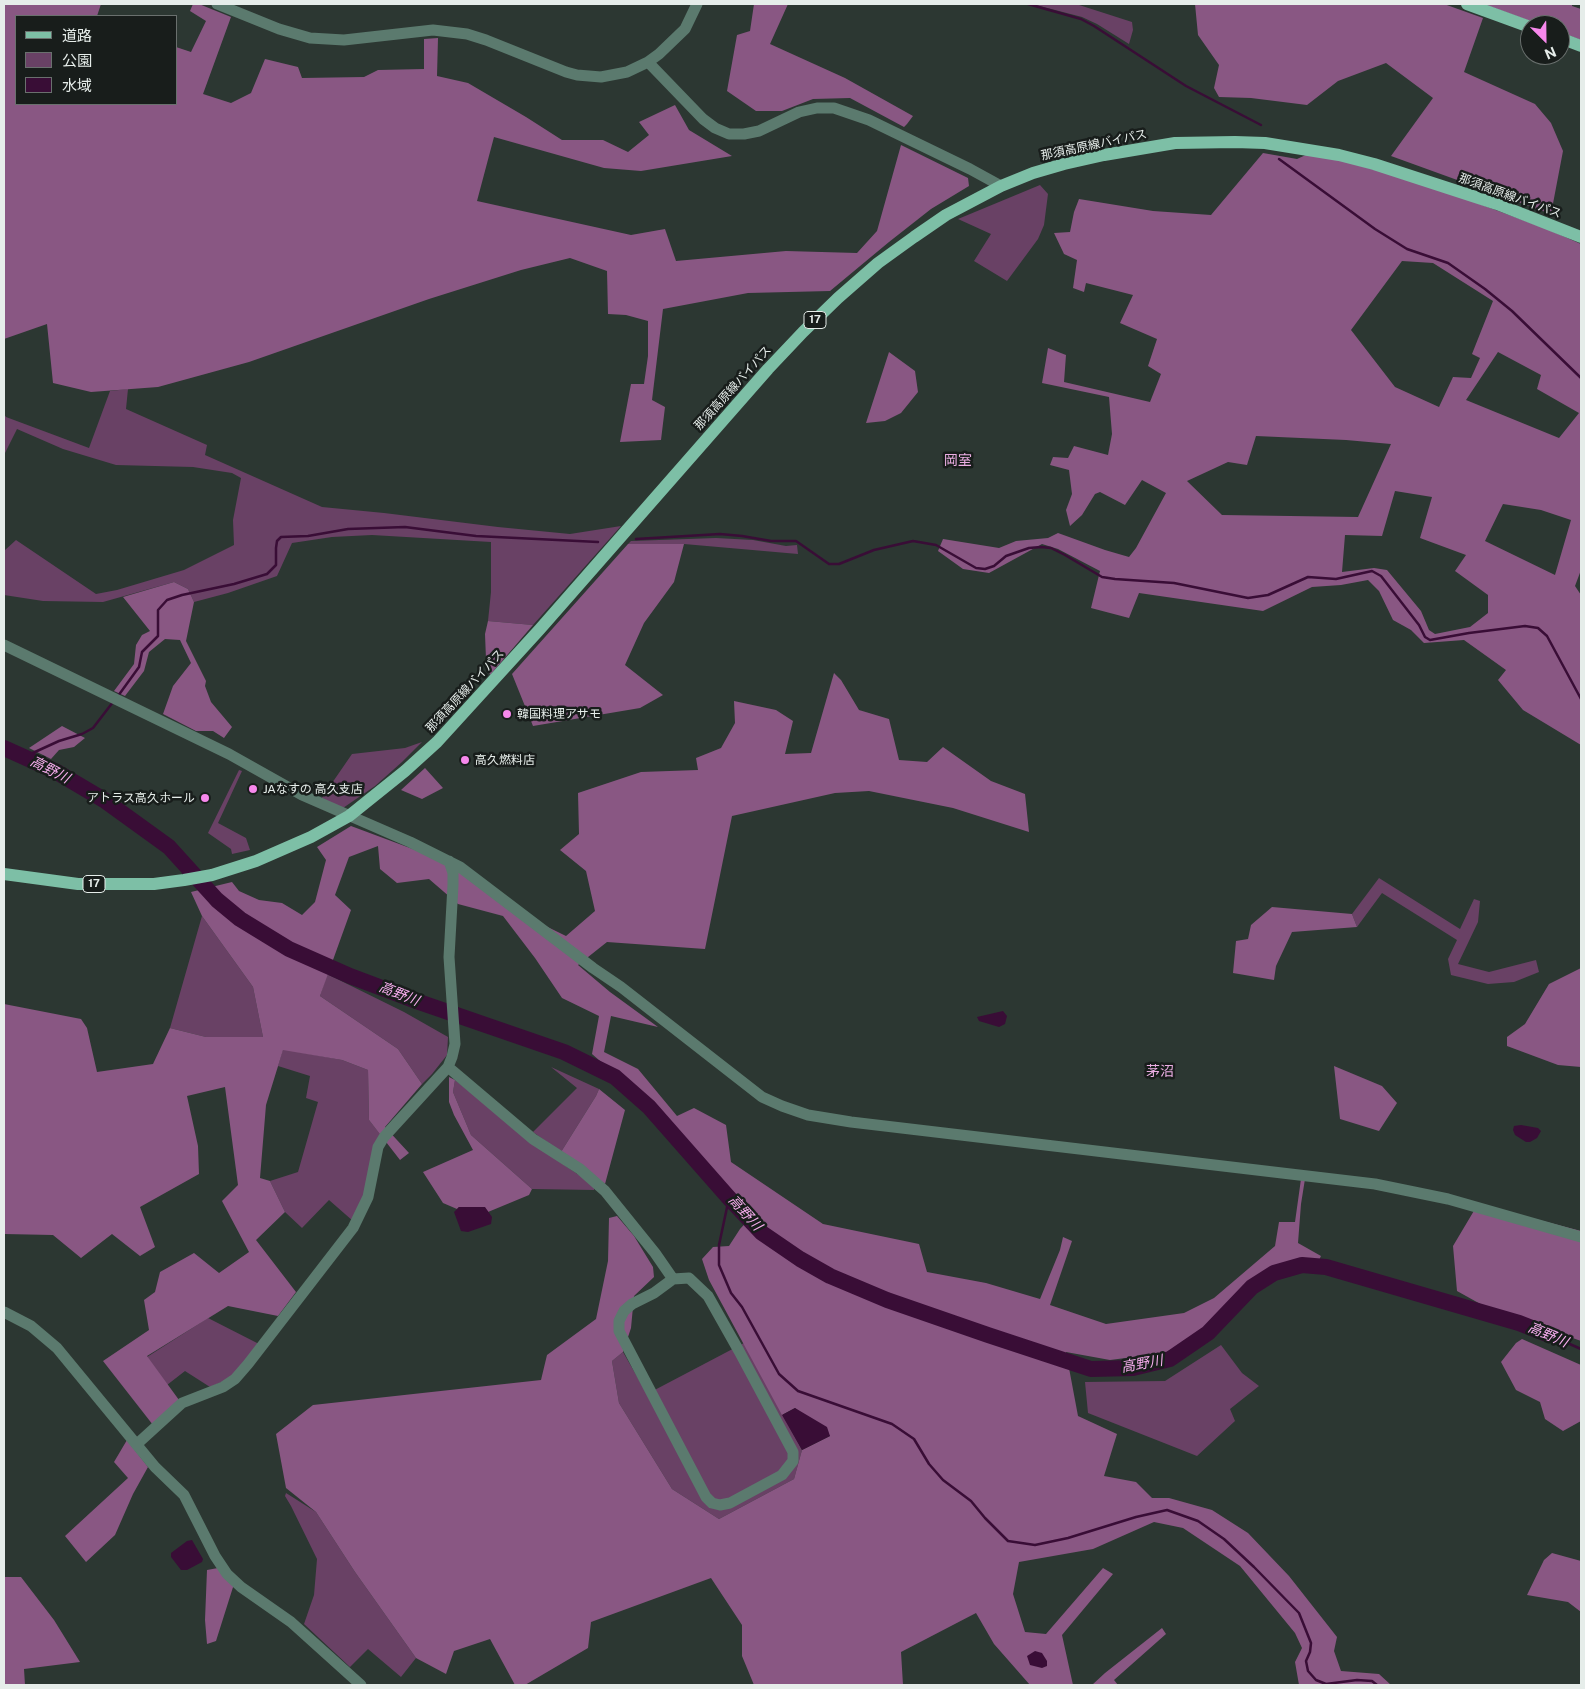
<!DOCTYPE html>
<html>
<head>
<meta charset="utf-8">
<style>
	body { margin:0 }
	#map { position:relative; width:1585px; height:1689px; overflow:hidden; background:#2c3732; font-family:"Public Sans","Noto Sans JP",sans-serif }
	canvas { display:block }
	.frame { position:absolute; inset:0; border:5px solid #e6edea; pointer-events:none }
	.legend { position:absolute; left:15px; top:15px; width:162px; height:90px; box-sizing:border-box; background:#181d1b; border:1px solid #6a706e; margin:0; padding:6px 9px; list-style:none; font-size:15px; color:#e6edea }
	.legend li { display:flex; align-items:center; gap:10px; height:25px }
	.legend b { width:25px; border:1px solid #6a706e }
	.north { position:absolute; left:1520px; top:15px; width:50px; height:50px; box-sizing:border-box; background:#181d1b; border:1px solid #6a706e; border-radius:50%; rotate:157deg; font-size:14px; font-weight:700; line-height:20px; text-align:center; color:#e6edea }
	.north::after { content:''; display:block; margin:auto; width:18px; height:22px; background:#f788ec; clip-path:polygon(50% 0,100% 100%,50% 72%,0 100%) }
</style>
</head>
<body>
<div id="map">
<canvas width="1585" height="1689"></canvas>
<div class="frame"></div>
<ul class="legend">
<li><b style="height:6px;background:#7dbfa6"></b>道路</li>
<li><b style="height:14px;background:#694165"></b>公園</li>
<li><b style="height:14px;background:#390d36"></b>水域</li>
</ul>
<div class="north">N</div>
</div>
<script>
const c = document.querySelector('canvas').getContext('2d');
c.lineJoin = 'round';
function fillPath(path, color) { c.fillStyle = color; c.fill(path, 'evenodd'); }
const shape = rows => new Path2D(rows.map(r => 'M' + r).join(''));
function stroke(path, color, width, dash) { c.strokeStyle = color; c.lineWidth = width; c.lineCap = dash ? 'butt' : 'round'; c.setLineDash(dash || []); c.stroke(path); }
function label(font, color, halo, rows, align = 'center') {
  c.font = font + ' "Public Sans","Noto Sans JP",sans-serif'; c.lineWidth = 5; c.setLineDash([]); c.textBaseline = 'middle'; c.strokeStyle = halo; c.fillStyle = color; for (const [text, x, y, turn = 0] of rows) {
    c.save(); c.translate(x, y); c.rotate((+turn || 0) * Math.PI / 180); c.textAlign = isNaN(turn) ? turn : align; if (halo) c.strokeText(text, 0, 0); c.fillText(text, 0, 0); c.restore();
  }
}
fillPath(shape([
	[1032,4,1076,4,1132,22,1133,30,1129,44,1097,24,1082,17],
	[1040,185,1048,194,1044,225,1038,239,1007,281,974,261,991,234,958,219],
	[128,389,126,409,207,445,205,455,322,507,384,513,498,527,570,534,621,526,533,625,488,621,491,592,491,542,372,535,332,537,292,543,277,576,228,593,194,602,188,589,174,582,103,602,43,601,4,595,4,551,16,540,96,594,117,590,184,570,234,545,233,520,241,478,232,473,193,467,116,465,63,449,17,429,4,455,4,414,6,417,89,448,110,391],
	[716,538,753,540,786,546,797,545,798,554,684,544,628,544,631,541],
	[422,742,402,762,375,786,343,808,321,799,352,754,405,748],
	[239,770,242,771,218,823,246,838,250,850,232,854,231,849,208,833],
	[1379,878,1460,929,1474,899,1480,901,1478,922,1458,964,1489,972,1536,960,1539,972,1514,982,1488,984,1451,975,1448,959,1457,940,1382,893,1357,927,1352,914],
	[202,916,253,987,263,1037,206,1037,170,1028],
	[327,974,404,1012,448,1037,447,1055,432,1074,422,1084,398,1049,320,996],
	[283,1049,342,1060,368,1070,369,1120,380,1134,364,1197,353,1221,329,1200,302,1228,285,1212,270,1181,298,1172,318,1102,306,1098,310,1076,278,1066],
	[551,1067,599,1089,596,1096,561,1152,533,1132,577,1088],
	[455,1080,567,1167,594,1185,594,1190,532,1189,471,1135,453,1092],
	[208,1318,259,1344,234,1377,210,1387,185,1371,167,1385,147,1357],
	[744,1343,802,1450,794,1479,719,1519,672,1489,619,1403,612,1361,623,1352,647,1394],
	[1221,1345,1242,1373,1259,1386,1230,1409,1235,1421,1197,1456,1088,1413,1085,1382,1165,1381],
	[286,1493,316,1512,355,1572,416,1658,401,1677,368,1649,350,1667,304,1624,314,1595,317,1559,291,1506,285,1496]
]), '#694165');
fillPath(shape([
	[4,4,101,4,97,16,16,16,16,104,176,104,176,47,191,52,206,21,190,11,193,4,199,4,231,17,203,94,231,103,251,93,265,59,298,67,302,78,364,77,378,70,424,69,424,39,438,38,437,76,468,83,526,117,562,140,603,140,628,152,649,135,639,122,675,105,689,130,732,156,641,171,604,168,494,137,477,201,631,235,665,229,676,261,786,251,857,253,877,231,901,145,968,178,969,186,931,209,889,242,830,291,748,293,663,309,652,400,665,407,661,440,620,442,631,384,644,384,648,356,648,321,626,315,608,314,607,271,570,258,521,270,429,299,249,362,158,387,91,392,53,383,47,324,4,339],
	[754,4,788,4,770,44,845,78,913,116,907,124,904,127,850,98,813,99,782,111,756,111,727,91,737,35,750,31],
	[1195,4,1444,4,1483,18,1464,72,1535,104,1551,123,1563,151,1551,214,1391,156,1433,98,1386,63,1338,81,1307,105,1251,98,1219,97,1214,88,1219,65,1198,35],
	[1483,4,1572,4,1572,6,1581,9,1581,40,1560,32,1560,25,1541,25],
	[1263,153,1297,159,1308,154,1351,163,1428,185,1547,229,1581,244,1581,570,1575,586,1581,595,1581,745,1523,710,1498,680,1506,670,1464,640,1424,643,1411,630,1393,620,1379,591,1368,580,1341,585,1312,587,1263,611,1139,593,1129,618,1091,608,1100,571,1058,549,1042,544,989,573,963,569,938,551,943,539,999,548,1016,541,1048,538,1058,533,1105,550,1129,557,1136,548,1166,493,1142,480,1125,505,1100,492,1095,494,1082,515,1070,526,1066,510,1072,494,1069,470,1050,465,1053,457,1068,458,1074,446,1108,455,1112,434,1109,397,1042,383,1048,348,1066,355,1064,382,1150,402,1161,374,1148,366,1157,339,1120,323,1133,295,1086,283,1084,292,1073,288,1077,260,1064,254,1054,233,1070,232,1074,212,1079,199,1153,211,1211,215],
	[1402,261,1433,263,1493,301,1472,354,1480,358,1471,378,1453,377,1439,407,1395,387,1351,330],
	[1498,352,1541,375,1537,389,1579,413,1559,438,1466,400],
	[1256,436,1346,440,1391,444,1358,517,1222,515,1187,481,1228,462,1247,465],
	[1395,491,1432,497,1420,538,1466,555,1455,571,1488,595,1488,613,1470,627,1435,634,1429,630,1421,611,1387,570,1374,568,1342,572,1345,535,1382,536],
	[1503,504,1541,510,1571,520,1555,575,1485,541],
	[889,352,915,371,918,392,901,413,885,421,866,423],
	[628,544,684,544,674,582,644,623,625,665,663,695,640,708,533,726,512,674],
	[174,582,188,589,194,602,186,641,206,681,205,686,211,702,232,727,224,738,213,731,196,731,163,714,173,686,191,663,180,640,165,639,149,652,144,671,125,696,114,691,134,664,136,645,142,635,150,631,123,597],
	[488,621,533,625,490,675,486,659,485,634],
	[834,673,841,680,859,710,889,719,899,760,927,762,943,747,991,781,1025,794,1029,832,953,808,869,791,835,793,732,816,705,949,607,942,578,965,610,992,658,1027,611,1016,604,1052,638,1069,677,1116,694,1108,726,1125,731,1162,823,1224,919,1244,927,1272,986,1283,1040,1299,1060,1250,1063,1237,1072,1241,1050,1305,1106,1324,1184,1313,1214,1298,1275,1246,1279,1222,1295,1222,1301,1179,1305,1179,1301,1204,1298,1243,1321,1256,1318,1262,1304,1262,1283,1266,1246,1285,1210,1327,1165,1353,1110,1360,1066,1352,1078,1416,1117,1434,1104,1476,1136,1482,1152,1498,1169,1498,1212,1510,1248,1533,1289,1576,1337,1637,1334,1651,1341,1671,1379,1674,1391,1685,1299,1685,1295,1662,1302,1648,1295,1633,1240,1566,1183,1528,1154,1522,1093,1549,1019,1562,1013,1594,1025,1632,1046,1634,1103,1568,1113,1574,1062,1635,1073,1685,1030,1685,994,1644,976,1613,901,1652,903,1685,754,1685,742,1656,742,1625,711,1578,591,1622,588,1648,525,1685,515,1685,490,1639,454,1651,446,1674,416,1658,355,1572,316,1512,286,1488,276,1434,313,1405,541,1380,547,1355,596,1319,608,1261,609,1218,617,1216,634,1236,653,1267,654,1277,634,1296,631,1328,623,1352,612,1361,619,1403,672,1489,719,1519,794,1479,802,1450,830,1436,795,1408,782,1415,709,1280,702,1259,713,1247,729,1246,740,1229,753,1215,659,1112,592,1054,599,1016,562,998,535,958,503,916,458,904,429,879,397,883,380,869,378,846,349,857,335,895,351,910,320,996,398,1049,422,1084,385,1127,409,1153,400,1160,369,1120,368,1070,342,1060,283,1050,266,1105,260,1178,270,1181,285,1212,256,1240,296,1292,278,1316,228,1306,147,1356,179,1400,153,1425,103,1361,149,1330,144,1300,155,1292,160,1272,194,1253,219,1273,249,1252,222,1201,238,1185,225,1087,187,1096,198,1146,199,1174,140,1207,155,1247,140,1256,112,1234,81,1258,53,1235,4,1234,4,1004,81,1019,87,1028,97,1072,153,1064,170,1028,206,1037,263,1037,253,987,202,916,191,892,232,882,239,891,259,900,282,903,302,915,315,902,326,860,317,847,351,826,418,851,459,871,513,910,566,936,595,911,586,871,560,850,579,834,578,793,641,772,698,770,696,758,721,748,735,723,734,701,776,710,793,721,785,754,811,753],
	[62,726,85,738,74,747,59,750,51,759,29,748],
	[425,768,443,788,422,799,401,790],
	[1272,907,1352,914,1357,927,1292,932,1276,966,1274,980,1233,973,1236,941,1248,939,1251,925],
	[1581,968,1581,1067,1558,1065,1507,1046,1507,1037,1525,1024,1549,984],
	[1334,1066,1382,1086,1397,1103,1379,1131,1340,1119],
	[449,1077,455,1080,453,1092,471,1135,532,1189,529,1195,488,1212,484,1207,459,1207,457,1209,443,1203,423,1172,473,1150,454,1115,449,1102],
	[599,1089,625,1110,605,1184,561,1152,596,1096],
	[1478,1204,1581,1231,1581,1341,1484,1306,1457,1291,1453,1246],
	[1522,1339,1581,1365,1581,1421,1563,1431,1545,1419,1540,1402,1516,1390,1501,1362,1516,1343],
	[127,1440,148,1467,133,1494,115,1535,86,1562,65,1536,128,1478,114,1462],
	[1552,1553,1581,1561,1581,1612,1568,1602,1527,1595,1544,1560],
	[218,1568,234,1584,216,1641,207,1644,205,1620,207,1570],
	[4,1577,21,1577,54,1620,80,1662,24,1669,25,1685,4,1685],
	[1162,1628,1166,1634,1114,1680,1118,1685,1092,1685,1105,1673]
]), '#895783');
fillPath(shape([
	[1003,1011,1007,1016,1005,1024,999,1027,979,1021,977,1017],
	[1521,1125,1538,1128,1541,1131,1537,1138,1530,1142,1526,1142,1515,1135,1513,1130,1514,1126],
	[459,1207,485,1207,492,1217,491,1224,468,1232,461,1231,454,1212],
	[795,1408,827,1427,830,1436,802,1450,782,1415],
	[192,1540,203,1559,202,1562,187,1570,181,1570,171,1557,171,1553,187,1541],
	[1035,1651,1042,1653,1047,1661,1047,1666,1042,1668,1030,1665,1027,1656]
]), '#390d36');
stroke(shape([
	[1028,4,1081,19,1094,26,1186,86,1261,125],
	[1279,159,1375,229,1407,249,1448,263,1485,289,1512,311,1581,378],
	[636,539,720,534,742,536,771,541,796,541,829,564,839,564,874,550,913,541,936,545,976,568,985,569,994,566,1006,556,1029,548,1041,547,1051,548,1065,555,1102,577,1115,579,1174,583,1248,598,1268,595,1308,577,1336,579,1372,571,1381,576,1419,625,1425,637,1430,640,1469,633,1525,626,1538,628,1547,636,1581,699],
	[118,696,139,667,142,652,158,636,158,610,167,600,182,595,234,584,267,574,276,565,276,548,277,541,281,537,308,536,348,529,405,527,476,536,598,542],
	[24,757,59,741,82,734,93,728,113,702],
	[729,1198,719,1245,719,1265,731,1293,742,1307,779,1374,798,1391,892,1424,914,1439,929,1464,943,1480,971,1501,985,1518,1008,1541,1035,1545,1068,1538,1136,1517,1167,1510,1198,1521,1224,1539,1254,1567,1299,1613,1311,1643,1310,1652,1306,1661,1308,1671,1316,1680,1326,1684,1357,1680,1372,1681,1377,1685],
	[1547,1334,1581,1349]
]), '#390d36', 2.5);
stroke(shape([
	[4,748,55,771,104,800,169,847,217,900,240,919,289,949,350,976,419,1002,564,1052,615,1077,649,1107,729,1198,762,1233,800,1259,830,1276,887,1300,988,1335,1091,1369,1133,1368,1170,1359,1208,1333,1252,1287,1274,1273,1302,1265,1326,1267,1519,1323,1547,1334]
]), '#390d36', 16);
stroke(shape([
	[217,4,279,29,310,38,344,40,433,30,467,34,486,40,566,72,577,75,601,77,627,72,648,62,659,54,685,29,697,4],
	[648,62,703,119,715,128,729,134,744,134,759,131,799,112,817,108,834,108,869,120,970,169,1001,186],
	[4,645,229,754,302,795,410,842,460,867,593,968,621,987,762,1097,782,1106,808,1115,851,1122,1375,1184,1448,1199,1581,1237],
	[448,1067,533,1139,580,1169,605,1191,655,1253,673,1279],
	[689,1278,708,1296,739,1351,793,1452,793,1461,782,1475,730,1503,720,1505,712,1503,706,1497,619,1331,619,1321,624,1311,632,1304,654,1293,673,1279,689,1278],
	[4,1312,31,1326,57,1348,155,1467,184,1495,215,1556,227,1574,241,1587,291,1622,361,1685],
	[137,1444,182,1403,223,1387,235,1379,248,1364,353,1228,368,1197,378,1147,384,1137,448,1067,452,1057,455,1044,449,957,453,885,453,873,449,861]
]), '#5b7a6e', 11);
stroke(shape([
	[1467,4,1530,27],
	[1560,38,1581,46],
	[4,874,78,884,154,884,184,880,212,875,256,861,311,837,349,816,405,771,437,742,540,629,768,369,803,332,838,298,878,263,914,237,946,215,1001,186,1033,173,1064,164,1104,155,1175,143,1235,142,1265,143,1339,155,1374,164,1497,204,1581,237]
]), '#7dbfa6', 12);
for (const [x, y, r, color] of [
	[507,714,5,"#f788ec"],
	[465,760,5,"#f788ec"],
	[253,789,5,"#f788ec"],
	[205,798,5,"#f788ec"]
]) { const dot = new Path2D(); dot.arc(x, y, r, 0, 2 * Math.PI); c.fillStyle = color; c.fill(dot); stroke(dot, '#181d1b', 2); }
for (const [x, y, w] of [
	[815,320,22],
	[94,884,22]
]) { const box = new Path2D(); box.roundRect(x - w / 2, y - 8.5, w, 17, 4); c.fillStyle = '#181d1b'; c.fill(box); stroke(box, '#e6edea', 1); }
label('bold 11px', '#e6edea', null, [
	["17",815,320],
	["17",94,884]
]);
label('12px', '#e6edea', '#181d1b', [
	["那須高原線バイパス",1094,145,-12],
	["那須高原線バイパス",1510,196,20],
	["那須高原線バイパス",733,388,-48],
	["那須高原線バイパス",465,691,-47]
]);
label('12px', '#e6edea', '#181d1b', [
	["韓国料理アサモ",517,714],
	["高久燃料店",475,760],
	["JAなすの 高久支店",263,789],
	["アトラス高久ホール",195,798,"right"]
], 'left');
label('14px', '#ecaee4', '#181d1b', [
	["岡室",958,461],
	["茅沼",1160,1072]
]);
label('italic 14px', '#f8aeef', '#181d1b', [
	["高野川",50,770,27],
	["高野川",399,994,22],
	["高野川",745,1213,48],
	["高野川",1548,1335,23],
	["高野川",1142,1364,-10]
]);
</script>
</body>
</html>
